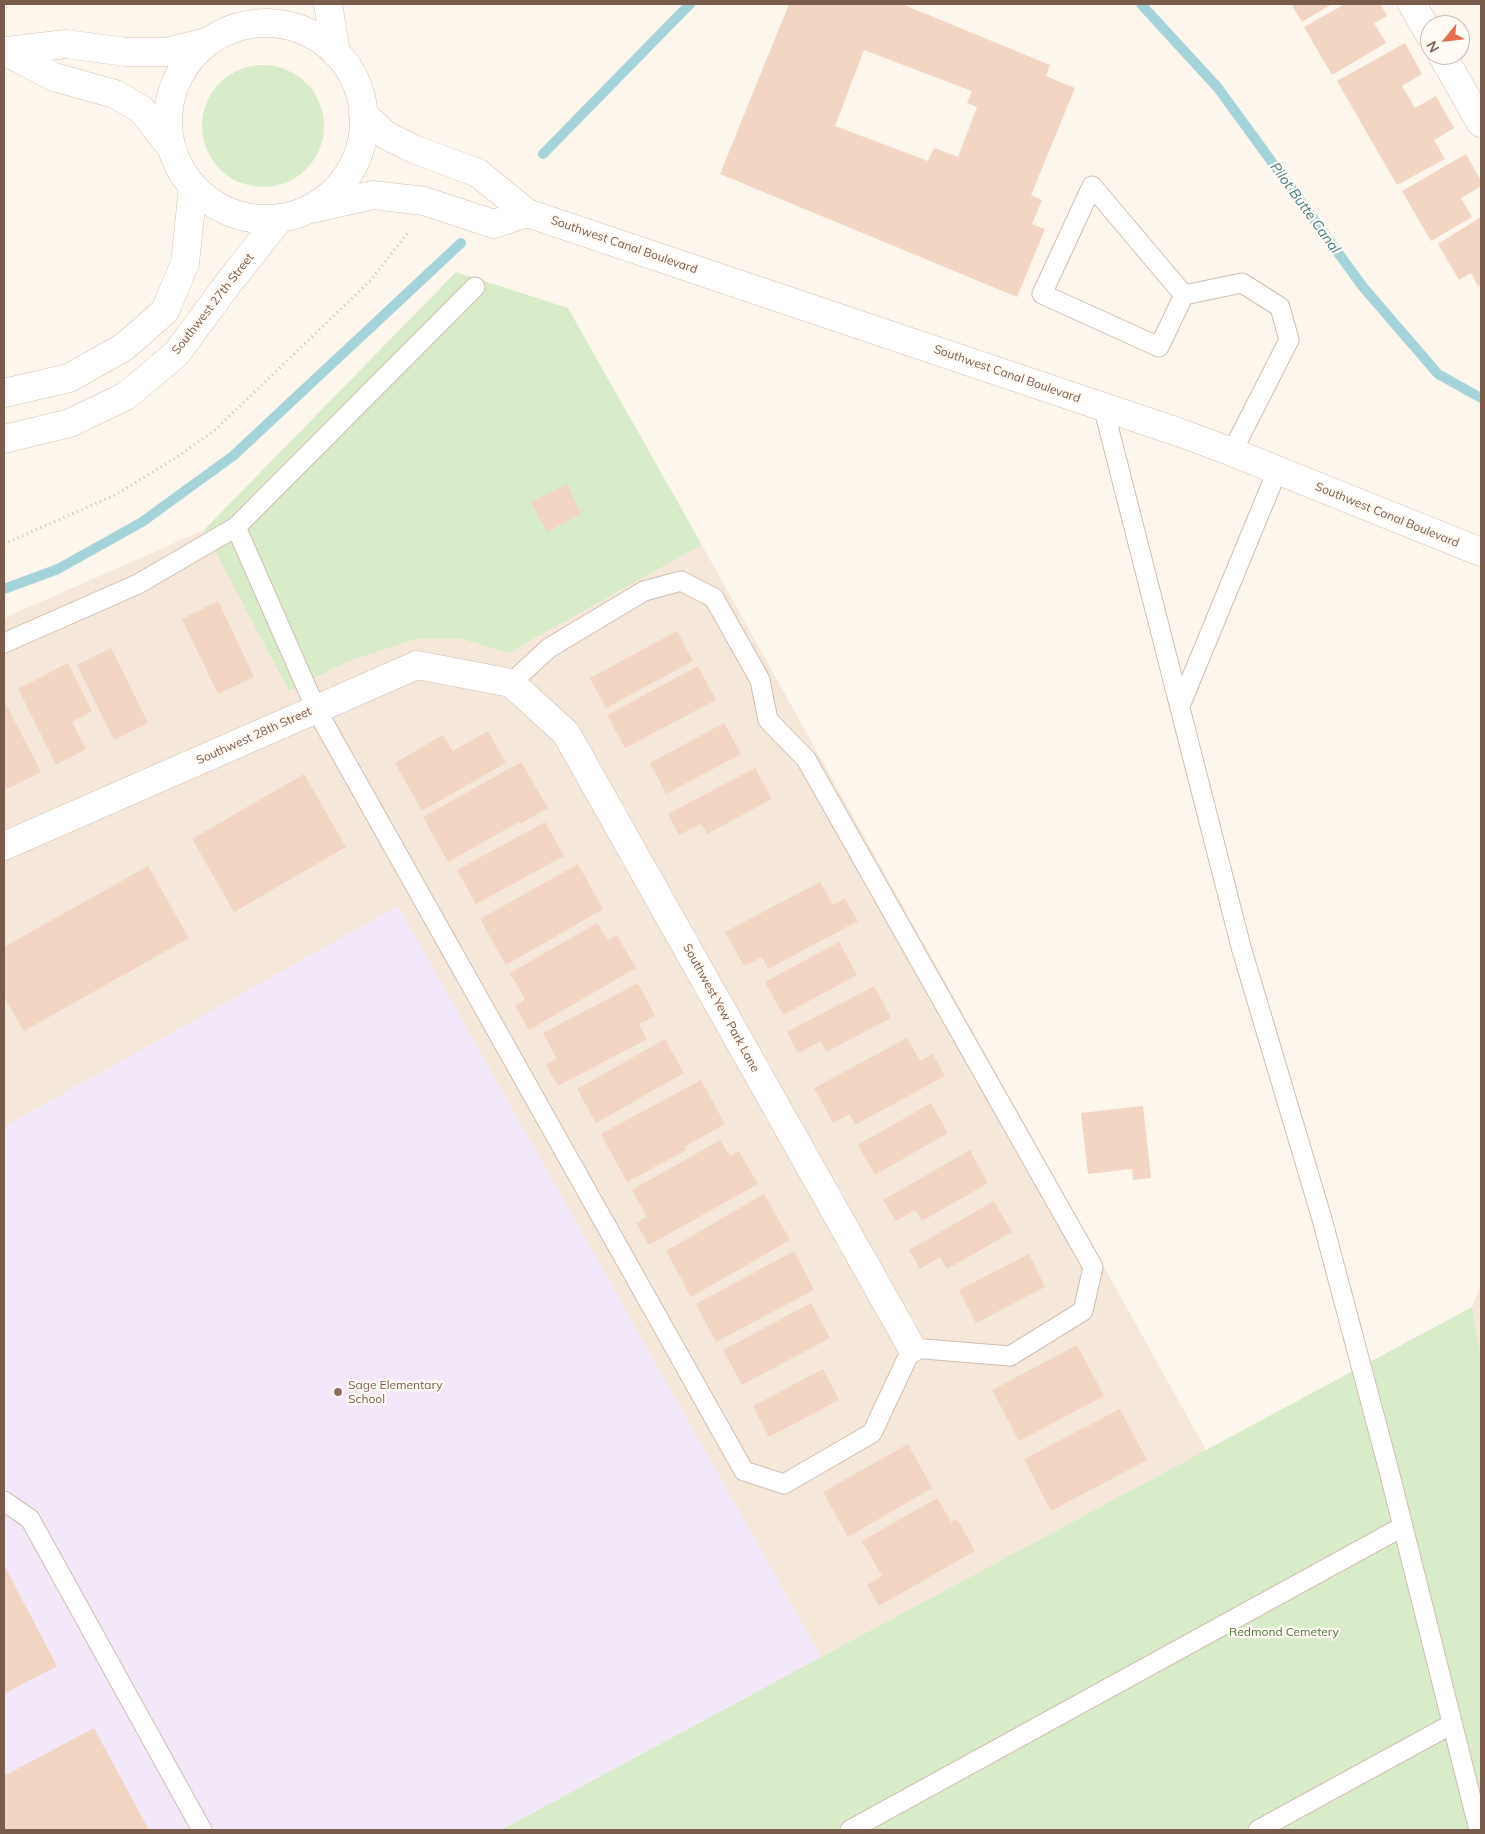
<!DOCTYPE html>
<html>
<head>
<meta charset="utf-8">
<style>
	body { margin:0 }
	#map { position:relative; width:1485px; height:1834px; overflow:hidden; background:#fdf6ec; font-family:Mulish,sans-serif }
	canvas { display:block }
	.frame { position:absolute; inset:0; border:5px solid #7a5c4d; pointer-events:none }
	.north { position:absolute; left:1420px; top:15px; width:50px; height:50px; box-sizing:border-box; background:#fffaf3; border:1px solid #cabbb1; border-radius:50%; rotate:241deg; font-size:14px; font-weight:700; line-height:20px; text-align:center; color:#7a5c4d }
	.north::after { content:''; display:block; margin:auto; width:18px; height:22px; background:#e76f51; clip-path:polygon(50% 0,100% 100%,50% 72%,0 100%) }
</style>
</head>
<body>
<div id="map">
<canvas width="1485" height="1834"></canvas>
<div class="frame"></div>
<div class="north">N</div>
</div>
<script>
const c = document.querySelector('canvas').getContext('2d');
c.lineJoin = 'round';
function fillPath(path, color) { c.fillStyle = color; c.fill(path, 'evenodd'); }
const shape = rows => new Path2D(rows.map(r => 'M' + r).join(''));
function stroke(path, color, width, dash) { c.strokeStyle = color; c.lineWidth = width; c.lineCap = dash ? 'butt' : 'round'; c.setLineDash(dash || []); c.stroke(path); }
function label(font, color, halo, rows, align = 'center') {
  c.font = font + ' Mulish,sans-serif'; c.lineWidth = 4.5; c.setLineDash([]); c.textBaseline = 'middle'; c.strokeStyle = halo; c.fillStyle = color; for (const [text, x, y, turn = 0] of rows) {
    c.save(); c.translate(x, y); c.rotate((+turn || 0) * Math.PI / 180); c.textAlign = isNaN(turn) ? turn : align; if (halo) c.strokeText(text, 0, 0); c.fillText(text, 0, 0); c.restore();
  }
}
fillPath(shape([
	[204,530,290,691,349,661,416,639,462,639,508,653,702,545,1206,1450,821,1657,398,907,4,1127,4,618],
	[1481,1285,1481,1356,1472,1307]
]), '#f5e8da');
fillPath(shape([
	[398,906,821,1657,501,1830,4,1830,4,1127]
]), '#f3e8fa');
fillPath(shape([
	'202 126a61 61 0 1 1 122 0a61 61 0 1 1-122 0Z',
	[456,272,568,308,702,545,508,653,462,639,416,639,349,661,289,691,204,530],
	[1472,1307,1481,1356,1481,1830,501,1830,821,1657]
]), '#d8ecc9');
stroke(shape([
	[1141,4,1218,88,1363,287,1438,374,1481,398],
	[543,154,690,4],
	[4,589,58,569,142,522,233,456,461,243]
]), '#a5d3da', 10);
fillPath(shape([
	[789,4,902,4,1050,65,1046,76,1075,88,1031,195,1042,200,1032,224,1045,229,1017,297,720,174],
	[864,50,972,91,967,103,977,107,958,157,934,148,928,161,835,126],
	[1291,4,1332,4,1302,22],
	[1345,4,1380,4,1387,16,1374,23,1386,43,1332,75,1304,27],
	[1405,43,1422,74,1402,86,1415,108,1436,96,1454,128,1434,140,1445,159,1397,185,1337,81],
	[1466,154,1481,181,1481,186,1461,198,1472,217,1431,241,1402,191],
	[1481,217,1481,284,1478,286,1471,273,1459,280,1438,244],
	[567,484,581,514,547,532,531,502],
	[218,601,254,677,218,694,182,619],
	[677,631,693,661,606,708,590,678],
	[111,648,148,723,114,740,77,665],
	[68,663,92,711,72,722,86,749,56,765,18,689],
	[698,666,716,700,625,748,607,715],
	[4,700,41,772,7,789,4,783],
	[724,723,741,754,666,794,650,763],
	[488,731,506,763,422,811,395,763,443,735,453,751],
	[521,762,548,808,520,824,519,822,448,862,423,817],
	[755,768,772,799,707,834,701,824,679,835,668,814],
	[304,774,346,847,234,912,192,839],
	[545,822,564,856,476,904,457,870],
	[578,864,603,909,506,965,480,919],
	[148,866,189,938,24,1031,4,997,4,947],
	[820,882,833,905,845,899,858,921,768,969,762,957,744,966,725,932],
	[597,923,608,940,617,935,636,968,529,1030,515,1006,525,999,510,973],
	[839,942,857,975,783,1015,765,982],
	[638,983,655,1016,639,1024,647,1039,558,1086,546,1065,557,1059,543,1033],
	[874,986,891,1018,826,1052,821,1041,798,1053,787,1032],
	[907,1038,920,1061,933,1054,945,1076,855,1125,850,1114,833,1123,814,1088],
	[665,1039,684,1073,596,1123,577,1089],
	[701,1080,725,1124,684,1147,686,1150,627,1182,601,1134],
	[931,1103,948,1133,875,1175,858,1145],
	[1143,1106,1151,1178,1133,1180,1132,1169,1088,1174,1081,1113],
	[720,1140,730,1156,739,1151,758,1184,649,1245,636,1223,647,1217,632,1190],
	[970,1150,988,1183,922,1221,915,1210,896,1221,883,1200],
	[764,1194,790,1240,691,1297,666,1251],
	[994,1201,1012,1232,947,1269,940,1257,920,1269,909,1250],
	[794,1251,814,1290,716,1342,696,1304],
	[1029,1254,1045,1287,976,1323,959,1290],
	[811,1303,830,1338,742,1385,723,1350],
	[1077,1345,1104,1396,1019,1441,992,1390],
	[823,1369,839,1400,769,1437,753,1406],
	[1120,1409,1147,1460,1051,1511,1024,1459],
	[908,1444,932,1488,848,1537,823,1492],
	[937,1498,951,1522,957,1519,975,1551,879,1606,867,1585,882,1576,862,1541],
	[4,1565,57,1666,4,1694],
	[94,1728,149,1830,4,1830,4,1776]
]), '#f3d5c3');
const service = shape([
	[1184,295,1159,347,1042,294,1092,186,1184,295,1242,283,1280,307,1289,340,1232,452],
	[1103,406,1241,947,1322,1219,1389,1471,1479,1830],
	[236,527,316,709,744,1471,784,1484,872,1433,912,1348,1010,1356,1083,1311,1093,1267,806,759,768,720,760,680,714,598,681,581,644,591,549,648,511,683],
	[4,643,138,584,236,527,475,287],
	[1180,706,1277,471],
	[4,1501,30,1519,202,1830],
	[850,1830,1402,1527],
	[1258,1830,1452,1724]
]);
const minor = shape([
	[1412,4,1430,35],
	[1442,55,1481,123],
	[4,846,417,665,511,683,566,733,912,1348]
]);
const secondary = shape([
	[328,4,336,53],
	'168 121a98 98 0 1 1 196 0a98 98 0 1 1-196 0Z',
	[4,51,54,77,115,94,141,109,171,147],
	[7,51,66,44,126,52,166,52,206,42],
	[363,114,387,136,416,150,478,173,527,213,1181,433,1232,452,1481,552],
	[315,208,373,195,424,201,494,224,527,213],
	[4,393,69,378,124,347,165,311,185,263,193,187],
	[4,439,70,423,126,396,176,354,230,281,280,218]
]);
stroke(service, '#d1beb0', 21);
stroke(minor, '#d1beb0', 29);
stroke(secondary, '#d6c0b0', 29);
stroke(shape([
	[4,544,115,495,174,459,215,430,371,280,409,231]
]), '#d9b8a5', 3, [1, 4]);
stroke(service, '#fff', 19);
stroke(minor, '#fff', 28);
stroke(secondary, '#fff', 28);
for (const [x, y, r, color] of [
	[338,1392,5,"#8d6e63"]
]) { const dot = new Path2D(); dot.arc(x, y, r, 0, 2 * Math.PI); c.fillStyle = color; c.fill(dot); stroke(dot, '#fffaf3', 2); }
label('12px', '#7a5c4d', '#fffaf3', [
	["Southwest Canal Boulevard",624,245,19],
	["Southwest 27th Street",213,304,-52],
	["Southwest Canal Boulevard",1007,374,19],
	["Southwest Canal Boulevard",1387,515,22],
	["Southwest 28th Street",254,736,-24],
	["Southwest Yew Park Lane",721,1008,61]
]);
label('12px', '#785e54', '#fffaf3', [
	["Sage Elementary",348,1385],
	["School",348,1399]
], 'left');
label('12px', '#537a41', '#fffaf3', [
	["Redmond Cemetery",1284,1632]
]);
label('italic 14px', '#437c86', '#fffaf3', [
	["Pilot Butte Canal",1305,208,54]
]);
</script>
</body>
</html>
